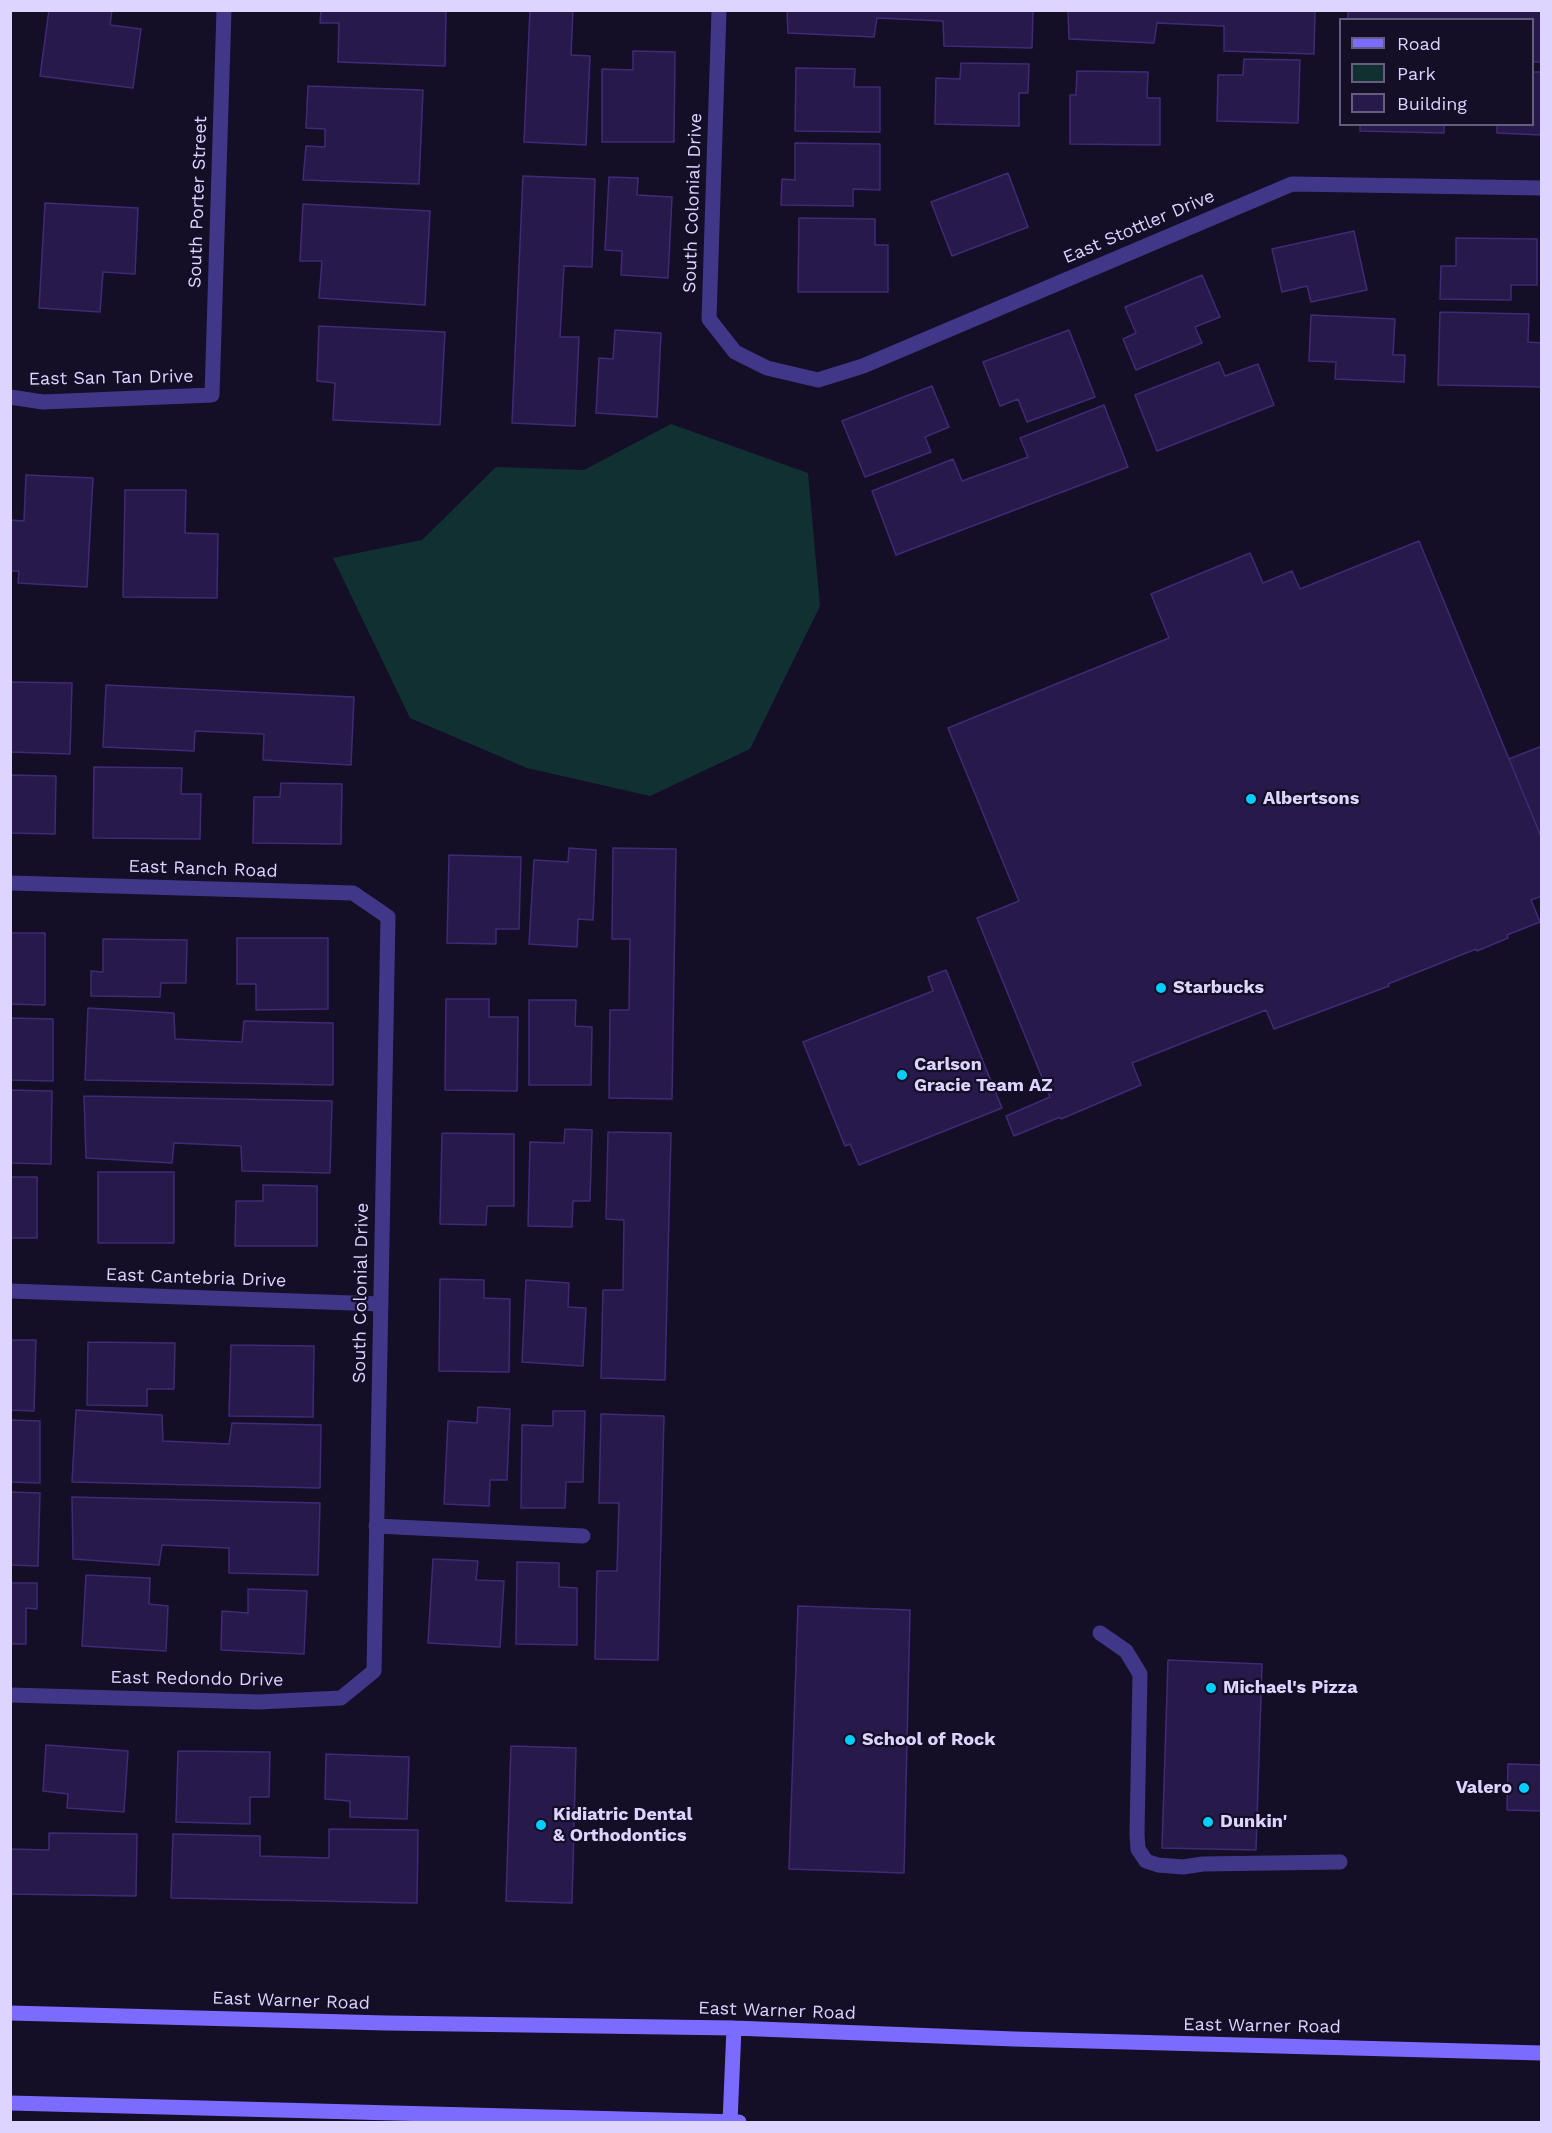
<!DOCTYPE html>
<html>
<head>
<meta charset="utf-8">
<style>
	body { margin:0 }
	#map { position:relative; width:1552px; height:2133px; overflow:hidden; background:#150e27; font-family:"Work Sans",sans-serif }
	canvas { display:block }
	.frame { position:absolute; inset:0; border:12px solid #ddd4ff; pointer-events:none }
	.legend { position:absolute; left:1339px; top:18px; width:195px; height:108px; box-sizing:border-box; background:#150e27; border:2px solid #655d7d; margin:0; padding:8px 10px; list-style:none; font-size:18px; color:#ddd4ff }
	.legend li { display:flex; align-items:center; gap:12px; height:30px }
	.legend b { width:30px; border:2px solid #655d7d }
</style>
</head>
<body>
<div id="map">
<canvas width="1552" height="2133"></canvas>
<div class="frame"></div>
<ul class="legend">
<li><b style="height:8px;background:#7c6bff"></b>Road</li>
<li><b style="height:16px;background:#113032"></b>Park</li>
<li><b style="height:16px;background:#271949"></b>Building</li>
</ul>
</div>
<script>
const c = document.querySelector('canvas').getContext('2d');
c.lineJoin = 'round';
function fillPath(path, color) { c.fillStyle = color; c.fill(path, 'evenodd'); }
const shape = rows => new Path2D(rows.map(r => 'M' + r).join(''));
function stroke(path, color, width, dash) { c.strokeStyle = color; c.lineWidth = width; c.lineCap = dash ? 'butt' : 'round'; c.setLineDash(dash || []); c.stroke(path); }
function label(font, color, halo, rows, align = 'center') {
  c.font = font + ' "Work Sans",sans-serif'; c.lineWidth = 4.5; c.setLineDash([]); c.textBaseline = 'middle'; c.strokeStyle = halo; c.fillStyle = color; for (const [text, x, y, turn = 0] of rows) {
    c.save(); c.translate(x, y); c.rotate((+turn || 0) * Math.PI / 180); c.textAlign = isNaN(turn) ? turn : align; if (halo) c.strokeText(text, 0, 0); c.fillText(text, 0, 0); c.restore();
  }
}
fillPath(shape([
	[671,424,808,473,820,606,750,749,650,796,527,768,410,718,333,558,422,540,496,467,584,470]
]), '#113032');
const building = shape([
	[49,10,112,10,110,25,141,29,133,88,40,76,49,10],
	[321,10,446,10,445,66,338,62,339,23,320,23,321,10],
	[530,10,573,10,571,55,590,56,586,145,524,142,530,10],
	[787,10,1033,10,1032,48,944,46,943,21,877,18,874,37,788,33,787,10],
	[1068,10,1315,10,1314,54,1224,51,1224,26,1157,23,1154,43,1069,39,1068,10],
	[1348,10,1542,10,1542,62,1532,62,1532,20,1348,20,1348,10],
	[633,51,675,52,674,142,602,142,602,69,633,70,633,51],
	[1244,59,1300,60,1298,123,1217,121,1218,75,1243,75,1244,59],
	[961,63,1029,64,1028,93,1019,93,1019,126,935,124,936,78,960,79,961,63],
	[796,68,855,69,854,87,880,87,880,132,795,131,796,68],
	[1077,71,1148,72,1147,98,1160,98,1160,145,1070,144,1070,95,1076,95,1077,71],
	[1532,72,1542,72,1542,135,1497,133,1497,124,1532,124,1532,72],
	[308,86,423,90,419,184,303,180,306,146,325,147,325,129,306,128,308,86],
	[1360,124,1444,124,1444,133,1360,131,1360,124],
	[795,143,880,144,880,190,853,189,853,206,781,205,782,179,795,180,795,143],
	[1008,173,1028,227,952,256,931,202,1008,173],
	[523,176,595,179,592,267,564,266,560,337,579,337,575,426,512,423,523,176],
	[609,177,638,178,637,195,672,197,668,278,621,275,622,251,605,250,609,177],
	[45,203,138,208,135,274,103,272,100,312,39,308,45,203],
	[303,204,430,211,425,305,319,298,322,261,300,261,303,204],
	[799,218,875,219,875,245,888,245,888,292,798,292,799,218],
	[1354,231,1367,290,1311,302,1307,286,1282,292,1272,249,1354,231],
	[1456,238,1537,239,1537,285,1511,285,1511,300,1440,299,1441,266,1456,266,1456,238],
	[1202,275,1220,317,1195,327,1202,343,1136,370,1123,339,1136,333,1125,307,1202,275],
	[1440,312,1529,314,1528,342,1542,343,1542,387,1438,385,1440,312],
	[1311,315,1395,319,1393,355,1405,355,1404,382,1335,379,1336,362,1309,361,1311,315],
	[319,326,445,332,440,425,333,420,335,383,317,381,319,326],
	[615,330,661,333,657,417,596,413,599,358,613,359,615,330],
	[1069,330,1095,397,1027,422,1018,399,1000,406,983,362,1069,330],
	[1219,362,1225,376,1258,364,1274,405,1157,451,1135,395,1219,362],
	[932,386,949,427,925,437,931,452,865,477,842,421,932,386],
	[1104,405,1128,467,896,555,872,491,953,459,962,481,1028,457,1020,438,1104,405],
	[26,475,93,478,87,587,18,583,19,571,10,571,10,520,24,521,26,475],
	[125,490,186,490,185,533,218,534,217,598,123,597,125,490],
	[1419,541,1542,839,1542,896,1531,900,1540,922,1507,935,1508,938,1477,951,1476,949,1388,984,1389,986,1274,1029,1266,1010,1132,1063,1141,1085,1061,1119,1060,1117,1014,1136,1006,1116,1050,1097,977,918,1019,901,948,728,1169,638,1151,594,1250,553,1263,583,1292,571,1300,589,1419,541],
	[10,682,72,683,70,754,10,752,10,682],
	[106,685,354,697,351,765,263,760,264,734,195,731,194,751,103,747,106,685],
	[1542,746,1542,839,1509,759,1542,746],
	[94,767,182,768,181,794,201,794,200,839,93,838,94,767],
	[10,775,56,776,55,834,10,833,10,775],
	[281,783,342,784,341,844,253,843,254,797,280,797,281,783],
	[569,848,596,850,593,920,578,919,577,947,529,944,534,860,568,862,569,848],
	[613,848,676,849,672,1099,609,1098,610,1010,629,1010,630,939,612,939,613,848],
	[449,855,521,857,519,929,496,929,496,944,447,943,449,855],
	[10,933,45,933,45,1005,10,1004,10,933],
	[237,938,328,938,328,1009,256,1010,256,984,237,984,237,938],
	[103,939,187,940,186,983,161,983,160,997,91,996,91,971,103,972,103,939],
	[946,970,1002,1108,859,1165,850,1144,845,1146,803,1042,933,991,928,977,946,970],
	[446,999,489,999,489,1017,518,1017,517,1091,445,1090,446,999],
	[529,1000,576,1000,575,1026,592,1027,591,1085,529,1085,529,1000],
	[88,1008,174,1013,175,1039,242,1042,244,1021,333,1023,333,1085,85,1080,88,1008],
	[10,1018,53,1019,53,1081,10,1080,10,1018],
	[10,1090,52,1091,51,1164,10,1163,10,1090],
	[84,1096,332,1101,330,1173,242,1171,241,1146,174,1143,172,1163,86,1158,84,1096],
	[565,1129,592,1130,590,1201,573,1201,572,1227,528,1226,530,1142,564,1143,565,1129],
	[608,1132,671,1133,665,1380,601,1378,603,1290,623,1290,624,1220,606,1219,608,1132],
	[442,1133,514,1134,514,1206,487,1206,486,1225,440,1224,442,1133],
	[98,1172,174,1172,174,1243,98,1243,98,1172],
	[10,1177,37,1177,37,1238,10,1238,10,1177],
	[263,1185,317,1186,317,1246,235,1246,236,1201,263,1201,263,1185],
	[440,1279,484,1280,484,1298,510,1299,509,1372,439,1371,440,1279],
	[526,1280,569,1283,568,1307,586,1308,583,1366,522,1362,526,1280],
	[10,1340,36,1340,34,1411,10,1410,10,1340],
	[88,1342,175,1343,174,1389,147,1389,147,1406,87,1405,88,1342],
	[231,1345,314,1346,313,1417,229,1416,231,1345],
	[478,1407,510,1409,507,1480,490,1480,489,1506,444,1504,448,1421,477,1423,478,1407],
	[76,1410,162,1415,163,1441,229,1444,232,1423,321,1425,320,1488,72,1482,76,1410],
	[553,1411,585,1411,583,1482,566,1482,565,1508,521,1508,522,1425,553,1426,553,1411],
	[601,1414,664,1416,658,1660,595,1659,597,1571,617,1571,619,1503,599,1503,601,1414],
	[10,1420,40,1421,40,1483,10,1482,10,1420],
	[10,1492,40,1493,38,1566,10,1565,10,1492],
	[72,1497,320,1503,318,1575,229,1573,229,1548,162,1545,159,1565,73,1559,72,1497],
	[433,1559,478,1561,476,1580,504,1581,500,1647,428,1643,433,1559],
	[517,1562,559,1563,559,1587,577,1588,577,1645,516,1644,517,1562],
	[86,1575,150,1578,149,1604,168,1606,166,1651,82,1646,86,1575],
	[10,1583,37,1583,37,1609,26,1608,26,1644,10,1644,10,1583],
	[248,1589,307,1591,304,1654,221,1650,222,1611,248,1613,248,1589],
	[798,1606,910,1610,904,1873,789,1869,798,1606],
	[1168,1660,1262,1664,1256,1850,1162,1848,1168,1660],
	[46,1745,128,1751,124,1812,67,1808,68,1794,43,1791,46,1745],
	[511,1746,576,1748,572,1903,506,1901,511,1746],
	[178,1751,270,1752,269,1797,250,1797,250,1824,176,1822,178,1751],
	[326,1754,409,1757,407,1819,350,1817,350,1801,325,1799,326,1754],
	[1508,1764,1542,1765,1542,1811,1507,1810,1508,1764],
	[329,1829,418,1830,417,1903,171,1898,173,1834,260,1836,260,1856,329,1858,329,1829],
	[49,1833,137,1834,136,1896,10,1894,10,1849,49,1850,49,1833]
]);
fillPath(building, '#271949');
stroke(building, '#402a77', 1.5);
stroke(shape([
	[376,1526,583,1536],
	[1100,1633,1126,1651,1140,1674,1137,1834,1138,1849,1146,1861,1158,1865,1183,1867,1203,1864,1340,1862]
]), '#413789', 15);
stroke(shape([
	[719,10,709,319,735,352,767,368,818,380,863,366,1292,184,1542,188],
	[10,397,43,402,212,395,224,10],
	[10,883,353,893,388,917,374,1671,341,1698,259,1702,10,1695],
	[10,1291,381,1304]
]), '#413789', 15);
stroke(shape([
	[10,2013,386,2023,734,2028,1014,2039,1542,2053],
	[10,2103,739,2122],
	[730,2122,734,2028]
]), '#7c6bff', 15);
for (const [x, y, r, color] of [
	[1251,799,6,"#00cfff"],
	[1161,988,6,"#00cfff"],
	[902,1075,6,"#00cfff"],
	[1211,1688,6,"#00cfff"],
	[850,1740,6,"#00cfff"],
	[1524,1788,6,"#00cfff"],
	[1208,1822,6,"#00cfff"],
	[541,1825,6,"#00cfff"]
]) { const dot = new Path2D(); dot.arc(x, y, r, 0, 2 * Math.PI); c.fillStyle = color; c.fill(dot); stroke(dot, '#150e27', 2); }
label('18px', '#ddd4ff', '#150e27', [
	["South Porter Street",198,202,-88],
	["South Colonial Drive",693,203,-88],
	["East Stottler Drive",1139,227,-23],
	["East San Tan Drive",111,378,-1],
	["East Ranch Road",203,869,2],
	["East Cantebria Drive",196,1278,2],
	["South Colonial Drive",361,1293,-89],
	["East Redondo Drive",197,1679,1],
	["East Warner Road",291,2001,2],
	["East Warner Road",777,2011,2],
	["East Warner Road",1262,2026,1]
]);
label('bold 18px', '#ddd4ff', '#150e27', [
	["Albertsons",1263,799],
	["Starbucks",1173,988],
	["Carlson",914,1065],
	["Gracie Team AZ",914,1086],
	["Michael's Pizza",1223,1688],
	["School of Rock",862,1740],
	["Valero",1512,1788,"right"],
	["Kidiatric Dental",553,1815],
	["& Orthodontics",553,1836],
	["Dunkin'",1220,1822]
], 'left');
</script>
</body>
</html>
